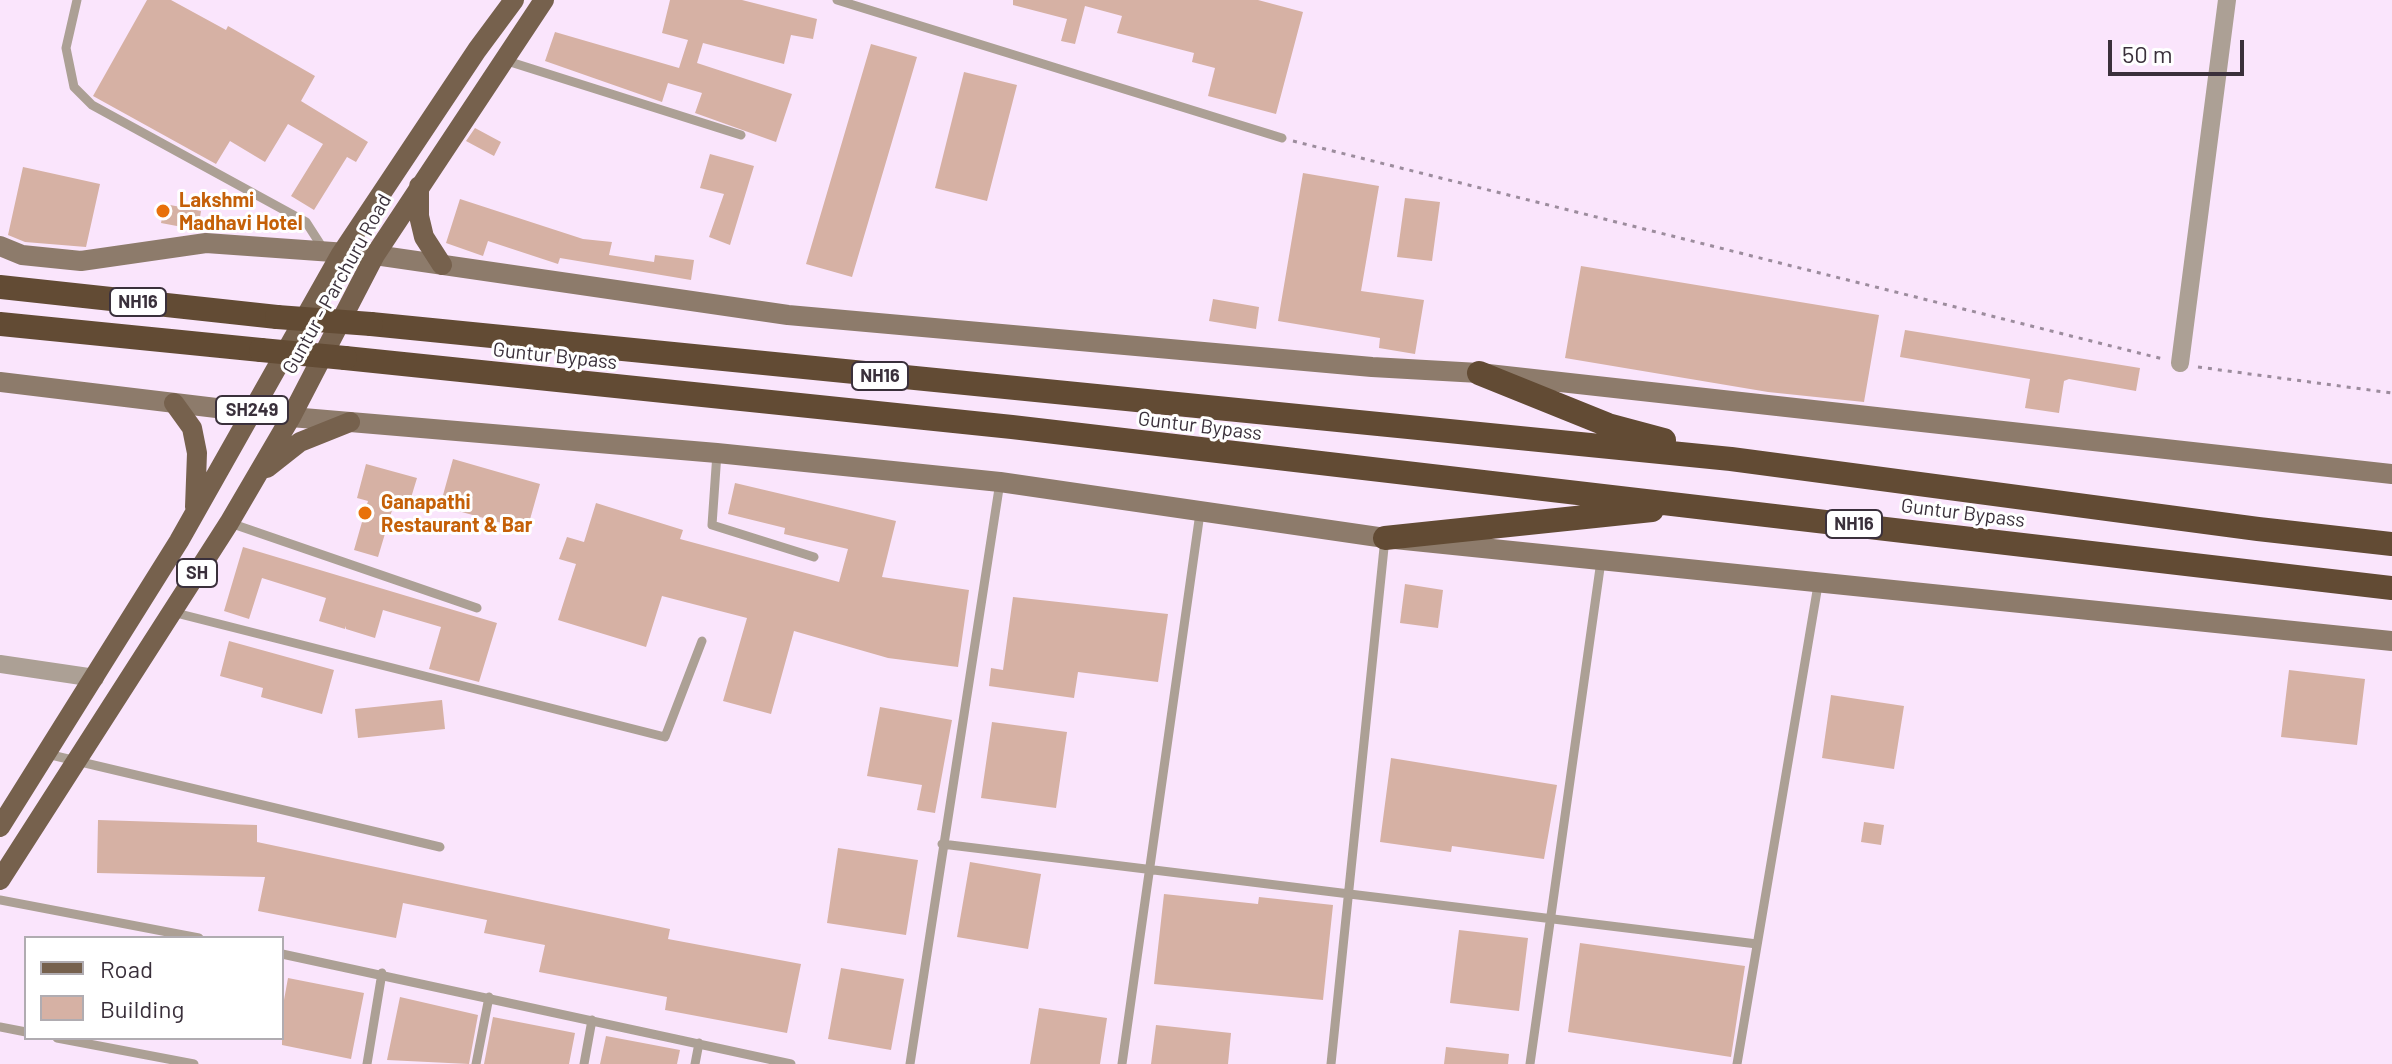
<!DOCTYPE html>
<html>
<head>
<meta charset="utf-8">
<style>
	body { margin:0 }
	#map { position:relative; width:2392px; height:1064px; overflow:hidden; background:#fae5fc; font-family:Barlow,sans-serif }
	canvas { display:block }
	.legend { position:absolute; left:24px; top:936px; width:260px; height:104px; box-sizing:border-box; background:#fff; border:2px solid #b0acb1; margin:0; padding:10px 14px; list-style:none; font-size:24px; color:#3a303b }
	.legend li { display:flex; align-items:center; gap:16px; height:40px }
	.legend b { width:40px; border:2px solid #b0acb1 }
	.scale { position:absolute; left:2108px; top:40px; width:136px; height:36px; box-sizing:border-box; border:4px solid #3a303b; border-top:0; padding-left:10px; font-size:24px; line-height:28px; white-space:nowrap; color:#3a303b; -webkit-text-stroke:6px #fff; paint-order:stroke }
</style>
</head>
<body>
<div id="map">
<canvas width="2392" height="1064"></canvas>
<ul class="legend">
<li><b style="height:10px;background:#76614d"></b>Road</li>
<li><b style="height:22px;background:#d6b1a4"></b>Building</li>
</ul>
<div class="scale">50 m</div>
</div>
<script>
const c = document.querySelector('canvas').getContext('2d');
c.lineJoin = 'round';
function fillPath(path, color) { c.fillStyle = color; c.fill(path, 'evenodd'); }
const shape = rows => new Path2D(rows.map(r => 'M' + r).join(''));
function stroke(path, color, width, dash) { c.strokeStyle = color; c.lineWidth = width; c.lineCap = dash ? 'butt' : 'round'; c.setLineDash(dash || []); c.stroke(path); }
function label(font, color, halo, rows, align = 'center') {
  c.font = font + ' Barlow,sans-serif'; c.lineWidth = 6; c.setLineDash([]); c.textBaseline = 'middle'; c.strokeStyle = halo; c.fillStyle = color; for (const [text, x, y, turn = 0] of rows) {
    c.save(); c.translate(x, y); c.rotate((+turn || 0) * Math.PI / 180); c.textAlign = isNaN(turn) ? turn : align; if (halo) c.strokeText(text, 0, 0); c.fillText(text, 0, 0); c.restore();
  }
}
fillPath(shape([
	[147,0,171,0,226,30,228,26,315,76,301,101,368,142,356,162,347,157,314,210,291,196,323,144,288,124,265,162,230,141,216,164,93,96],
	[670,0,742,0,817,19,813,39,791,35,784,64,703,43,697,63,792,94,776,142,695,113,702,93,668,83,662,102,545,61,555,32,679,68,688,40,662,33],
	[1013,0,1258,0,1303,12,1276,114,1208,96,1215,68,1192,62,1194,53,1117,33,1122,16,1085,6,1075,44,1061,41,1067,19,1013,5],
	[871,44,917,57,852,277,806,264],
	[964,72,1017,85,987,201,935,188],
	[475,128,501,142,494,156,466,141],
	[710,154,754,166,730,245,709,237,724,194,700,188],
	[23,167,100,184,86,247,25,242,8,235],
	[1303,173,1379,186,1361,291,1424,300,1415,354,1379,348,1380,338,1278,321],
	[1405,198,1440,202,1432,261,1397,257],
	[460,199,583,239,612,242,609,255,654,262,655,255,694,260,691,280,560,258,558,264,488,241,483,256,446,243],
	[165,204,201,211,198,230,161,223],
	[1581,266,1879,315,1864,402,1768,392,1565,358],
	[1213,299,1259,307,1256,329,1209,321],
	[1905,330,2140,368,2136,391,2069,379,2064,381,2059,413,2025,408,2030,379,1900,357],
	[453,459,540,484,527,530,440,506],
	[366,464,417,478,407,511,393,507,378,557,354,550,368,501,357,498],
	[735,483,896,521,882,577,969,590,958,667,888,658,794,631,771,714,723,701,747,618,662,596,646,647,558,620,576,564,559,559,567,537,584,542,596,503,683,530,680,539,839,582,848,549,784,534,785,528,728,514],
	[243,547,497,623,479,682,429,669,441,627,383,610,375,638,346,629,346,626,345,629,319,621,326,598,262,578,249,619,224,611],
	[1405,584,1443,590,1438,628,1400,623],
	[1013,597,1168,614,1158,682,1078,672,1074,698,989,686,991,668,1003,670],
	[229,641,334,670,322,714,261,697,263,688,220,676],
	[2289,670,2365,679,2357,745,2281,737],
	[1831,695,1904,706,1894,769,1822,758],
	[442,700,445,729,358,738,355,709],
	[880,707,952,720,935,813,917,810,922,785,867,776],
	[992,722,1067,732,1056,808,981,798],
	[1391,758,1557,785,1544,859,1452,846,1451,852,1380,842],
	[98,820,257,825,257,842,670,929,668,939,801,964,787,1033,665,1010,667,997,539,972,545,945,484,933,487,920,403,903,396,938,258,911,265,877,97,873],
	[1864,822,1884,825,1881,845,1861,842],
	[838,848,918,860,906,935,827,923],
	[970,862,1041,874,1028,949,957,937],
	[1164,894,1258,904,1259,897,1333,905,1323,1000,1154,984],
	[1459,930,1528,938,1519,1011,1450,1003],
	[1580,943,1745,966,1731,1057,1568,1032],
	[841,968,904,979,891,1050,828,1039],
	[288,978,364,993,351,1059,282,1045,282,1011],
	[400,997,478,1015,469,1064,387,1060],
	[1039,1008,1107,1018,1100,1064,1030,1064],
	[493,1017,575,1033,569,1064,484,1064],
	[1156,1025,1231,1033,1228,1064,1151,1064],
	[606,1036,680,1050,677,1064,600,1064],
	[1446,1047,1509,1054,1508,1064,1444,1064]
]), '#d6b1a4');
stroke(shape([
	[1293,141,2163,359],
	[2198,367,2392,393]
]), '#9c8c9d', 3, [4, 6]);
stroke(shape([
	[77,0,66,48,74,87,92,105,306,222,324,250],
	[837,0,1282,138],
	[504,60,741,135],
	[717,453,712,525,814,557],
	[230,523,477,608],
	[172,612,665,737,702,641],
	[47,754,440,847],
	[942,844,1757,944],
	[0,900,199,938],
	[282,954,791,1064],
	[0,1027,26,1032],
	[57,1038,194,1064],
	[367,1064,382,973],
	[476,1064,489,997],
	[584,1064,592,1020],
	[695,1064,699,1043],
	[910,1064,1000,482],
	[1122,1064,1200,513],
	[1331,1064,1385,538],
	[1530,1064,1601,561],
	[1737,1064,1818,585]
]), '#aca095', 9);
stroke(shape([
	[2180,363,2227,0],
	[0,664,95,678]
]), '#aca095', 18);
stroke(shape([
	[0,246,22,255,81,261,206,243,375,255,788,315,1372,367,1479,373,2392,474],
	[0,382,291,417,717,453,1000,482,1385,538,2392,641]
]), '#8d7b6b', 20);
stroke(shape([
	[419,186,419,216,424,237,442,265],
	[174,403,192,428,197,453,195,507],
	[267,468,300,442,350,422],
	[0,827,179,541,341,254,477,50,514,0],
	[0,880,229,523,291,417,375,255,544,0]
]), '#76614d', 20);
stroke(shape([
	[0,287,277,317],
	[0,324,261,350],
	[371,324,1731,459,2258,529,2392,544],
	[345,358,1012,427,2392,588],
	[1479,373,1608,425,1664,440],
	[1385,538,1652,510]
]), '#624b34', 24);
stroke(shape([
	[277,317,371,324],
	[261,350,345,358]
]), '#624b34', 24);
for (const [x, y, r, color] of [
	[163,211,8,"#e8710a"],
	[365,513,8,"#e8710a"]
]) { const dot = new Path2D(); dot.arc(x, y, r, 0, 2 * Math.PI); c.fillStyle = color; c.fill(dot); stroke(dot, '#fff', 3); }
for (const [x, y, w] of [
	[138,302,56],
	[880,376,56],
	[252,410,72],
	[1854,524,56],
	[197,573,40]
]) { const box = new Path2D(); box.roundRect(x - w / 2, y - 14, w, 28, 6); c.fillStyle = '#fff'; c.fill(box); stroke(box, '#3a303b', 2); }
label('bold 18px', '#3a303b', null, [
	["NH16",138,302],
	["NH16",880,376],
	["SH249",252,410],
	["NH16",1854,524],
	["SH",197,573]
]);
label('bold 20px', '#c56008', '#fff', [
	["Lakshmi",179,200],
	["Madhavi Hotel",179,223],
	["Ganapathi",381,502],
	["Restaurant & Bar",381,525]
], 'left');
label('20px', '#3a303b', '#fff', [
	["Guntur - Parchuru Road",337,284,-61],
	["Guntur Bypass",555,356,6],
	["Guntur Bypass",1200,426,7],
	["Guntur Bypass",1963,513,7]
]);
</script>
</body>
</html>
